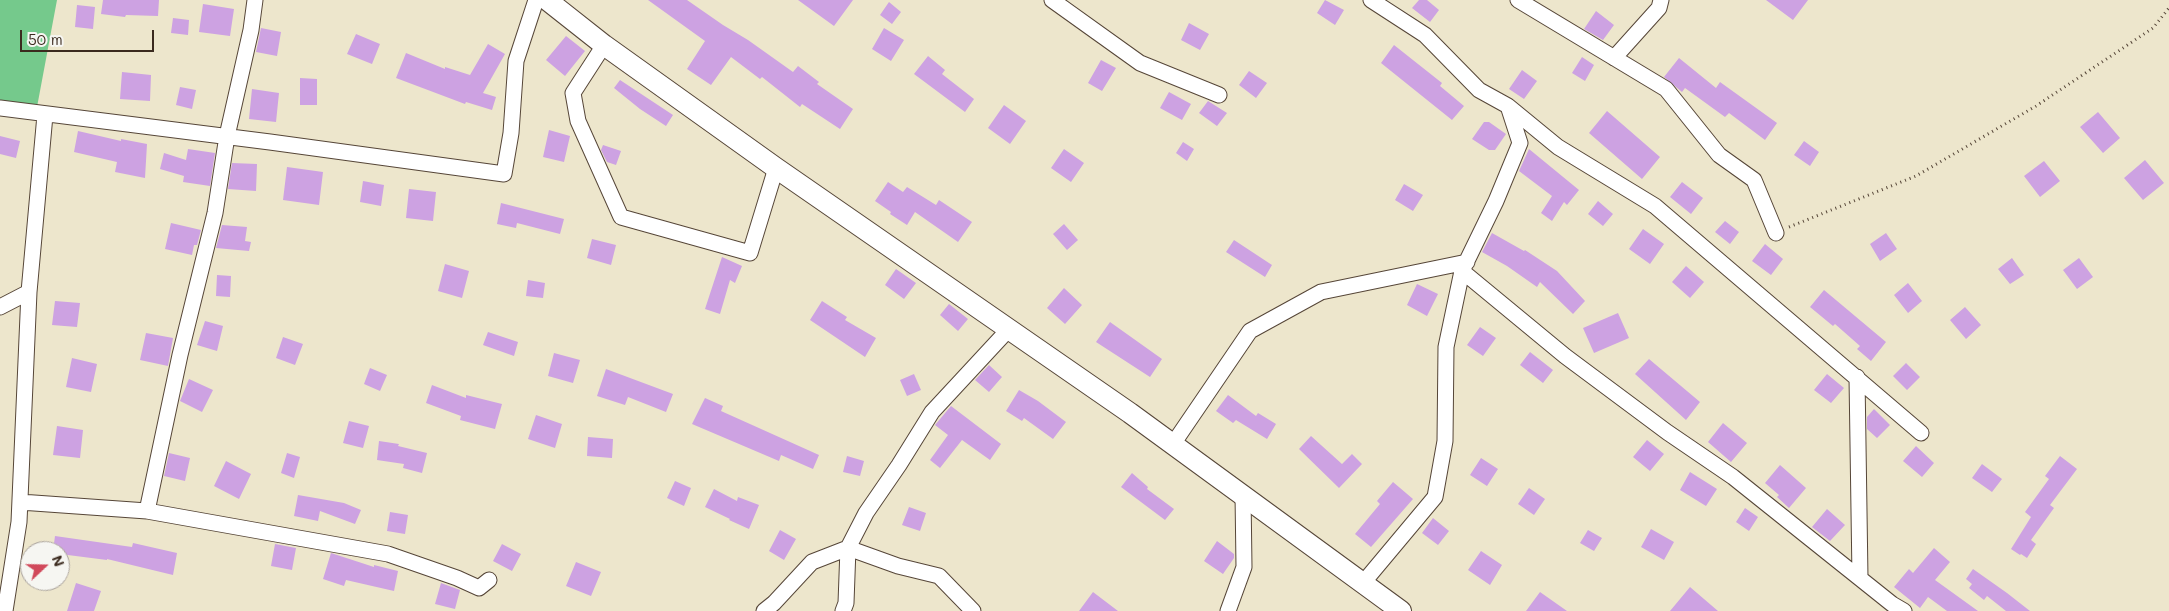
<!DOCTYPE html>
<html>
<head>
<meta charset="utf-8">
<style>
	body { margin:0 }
	#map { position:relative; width:2169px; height:611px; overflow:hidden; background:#ede6cc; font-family:Mali,sans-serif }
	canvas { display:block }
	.north { position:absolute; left:20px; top:541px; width:50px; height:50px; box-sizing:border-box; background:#f6f6f2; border:1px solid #aba49d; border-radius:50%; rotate:69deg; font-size:14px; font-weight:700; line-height:20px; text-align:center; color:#3b2a1e }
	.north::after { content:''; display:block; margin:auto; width:18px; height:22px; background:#d1495b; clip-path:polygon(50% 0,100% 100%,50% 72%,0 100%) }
	.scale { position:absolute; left:20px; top:30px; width:134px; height:22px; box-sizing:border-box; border:2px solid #3b2a1e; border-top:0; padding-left:6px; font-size:15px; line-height:18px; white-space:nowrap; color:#3b2a1e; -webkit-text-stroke:4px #f6f6f2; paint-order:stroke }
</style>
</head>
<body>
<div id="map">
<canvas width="2169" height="611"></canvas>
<div class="north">N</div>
<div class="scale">50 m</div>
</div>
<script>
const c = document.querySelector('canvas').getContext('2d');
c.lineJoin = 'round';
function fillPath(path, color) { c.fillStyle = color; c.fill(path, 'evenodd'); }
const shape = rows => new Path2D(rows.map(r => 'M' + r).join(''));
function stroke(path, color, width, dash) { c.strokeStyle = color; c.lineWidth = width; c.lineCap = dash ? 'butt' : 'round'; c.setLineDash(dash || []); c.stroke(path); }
fillPath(shape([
	[0,0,57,0,37,107,0,102]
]), '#75c98c');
fillPath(shape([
	[103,0,159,0,158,16,126,15,125,17,101,14],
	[648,0,687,0,723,25,748,40,793,72,798,66,819,82,817,84,853,109,840,129,802,104,800,107,762,77,760,79,731,57,711,85,687,69,705,41],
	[798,0,853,0,834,26],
	[1325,0,1344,10,1335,25,1317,13],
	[1419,0,1427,0,1439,10,1430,22,1412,8],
	[1766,0,1808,0,1793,20],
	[889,2,901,12,892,24,880,15],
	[203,4,234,9,230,36,199,32],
	[77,5,95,7,93,29,75,27],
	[1596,11,1614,25,1603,40,1584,29],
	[173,18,189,20,188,35,171,33],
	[1189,23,1209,34,1200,50,1181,40],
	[261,28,281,32,277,56,256,52],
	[884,28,904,40,891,61,872,49],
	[356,34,380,44,372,64,347,54],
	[566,36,585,51,565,76,546,60],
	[488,44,505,54,483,93,496,97,492,110,466,102,465,104,396,78,406,53,445,69,445,67,470,75],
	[1394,45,1442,83,1440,86,1464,106,1452,120,1381,63],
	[928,56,945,70,942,74,974,99,965,112,914,74],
	[1582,57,1594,65,1585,81,1572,73],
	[1679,58,1716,88,1720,82,1777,123,1765,140,1729,113,1725,117,1685,88,1682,92,1664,77],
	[1101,60,1116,68,1102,91,1088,83],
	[1522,70,1537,81,1524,99,1509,89],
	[1249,71,1267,83,1256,98,1239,85],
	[122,72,151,75,150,101,120,99],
	[300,78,317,79,317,105,300,105],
	[620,80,673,115,666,126,640,109,614,88],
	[180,87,196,90,192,109,176,105],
	[252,89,279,93,276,122,249,119],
	[1169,92,1191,104,1182,120,1160,108],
	[1208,101,1227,113,1217,126,1199,113],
	[1004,105,1026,121,1010,144,988,128],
	[1607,111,1660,157,1642,179,1589,133],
	[2098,112,2120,138,2103,153,2080,127],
	[1484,122,1489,122,1506,134,1495,150,1489,150,1472,139],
	[549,130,570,136,564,162,543,157],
	[78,131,121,141,121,139,147,144,145,178,115,172,117,162,74,152],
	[0,136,20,141,16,158,0,154],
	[1804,141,1819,152,1810,166,1794,155],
	[1183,142,1194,149,1187,161,1176,153],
	[603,145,621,151,616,165,607,162,601,150],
	[188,149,215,153,210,186,183,182,184,176,160,169,164,153,186,160],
	[1064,149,1084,163,1071,182,1051,168],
	[1529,149,1579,190,1567,205,1564,202,1552,221,1541,213,1552,196,1519,171],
	[2145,160,2164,183,2143,200,2124,178],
	[2044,161,2060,181,2040,197,2024,176],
	[232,163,257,164,256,191,228,189],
	[287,167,323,172,319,205,283,200],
	[363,181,384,185,381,206,360,202],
	[888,182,903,192,907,187,936,205,939,200,972,222,958,242,915,212,907,225,890,214,891,212,875,201],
	[1682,182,1703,198,1691,214,1670,197],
	[1404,184,1423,195,1413,211,1395,200],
	[409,189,436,192,433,221,406,218],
	[1598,201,1613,214,1603,226,1588,214],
	[501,203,564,219,560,234,517,223,516,228,497,224],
	[1725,221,1739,232,1730,244,1715,232],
	[171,223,201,230,197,245,194,245,192,255,165,249],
	[1064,224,1078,240,1067,250,1053,234],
	[222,225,247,227,245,241,251,242,249,251,216,248],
	[1643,229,1664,244,1650,264,1629,249],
	[1492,233,1524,251,1525,250,1557,271,1585,301,1573,314,1540,282,1537,287,1507,266,1482,252],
	[1886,233,1897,249,1880,261,1870,244],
	[592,239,616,245,611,265,587,258],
	[1234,240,1272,265,1265,277,1226,252],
	[1765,244,1783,259,1771,275,1752,261],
	[722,257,742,266,735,283,730,280,720,314,705,309],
	[2012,258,2024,275,2010,284,1998,269],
	[2079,258,2093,277,2077,289,2063,270],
	[445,264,469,271,462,298,438,291],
	[1686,266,1704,282,1690,298,1672,282],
	[896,269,916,283,904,299,885,285],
	[217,275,231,276,230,297,216,296],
	[528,280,545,283,543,298,526,296],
	[1908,283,1922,301,1908,313,1894,295],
	[1417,284,1438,294,1427,316,1407,305],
	[1064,288,1082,305,1065,324,1047,308],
	[1824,290,1886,342,1871,361,1857,349,1860,346,1835,324,1833,326,1810,307],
	[55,301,80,303,77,327,52,325],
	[822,301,847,317,845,320,876,338,865,357,810,320],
	[949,304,968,319,958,331,940,315],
	[1965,307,1981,325,1966,339,1950,320],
	[1618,313,1629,338,1594,353,1583,328],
	[205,321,223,326,217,351,197,345],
	[1110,322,1162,359,1150,377,1096,342],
	[1480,327,1496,338,1483,356,1467,345],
	[488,332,518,342,514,356,483,345],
	[146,333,173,338,168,366,140,360],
	[283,337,303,344,295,365,276,358],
	[1530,352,1553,370,1543,383,1520,365],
	[554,353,580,360,573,383,548,376],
	[72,358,97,364,91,392,66,387],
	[1649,359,1700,402,1686,420,1635,374],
	[1906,363,1920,377,1907,390,1893,376],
	[989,365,1002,377,989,392,975,380],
	[370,368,387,375,380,391,364,384],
	[606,369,673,394,666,412,628,397,625,405,597,396],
	[914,374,921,390,907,396,900,380],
	[1827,374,1844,388,1831,403,1814,390],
	[189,379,213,390,202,412,180,401],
	[432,385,466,398,466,395,502,404,495,429,460,420,461,416,426,403],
	[1019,390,1038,401,1066,422,1053,439,1024,418,1022,421,1006,411],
	[1228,395,1256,416,1258,413,1276,424,1267,439,1236,420,1233,423,1216,411],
	[705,398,723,406,721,411,819,455,813,469,781,455,779,461,692,424],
	[951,406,1001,444,990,460,962,440,940,468,930,460,948,435,935,425],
	[1874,409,1890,425,1877,438,1867,429,1867,417],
	[536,415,562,424,555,448,528,439],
	[349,421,369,426,363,448,343,443],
	[1723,423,1747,443,1731,462,1708,442],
	[57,426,83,430,80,458,53,455],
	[1311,436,1342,464,1352,454,1362,464,1339,488,1299,449],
	[588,437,613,439,612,458,587,456],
	[1647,440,1664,454,1650,471,1633,457],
	[379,441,399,444,398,446,427,453,422,473,403,468,404,464,377,460],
	[1916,446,1934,463,1922,477,1903,461],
	[169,453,190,458,185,481,164,476],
	[287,453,300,457,294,478,281,473],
	[847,456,864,461,860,476,843,472],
	[2060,456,2077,469,2050,505,2054,508,2031,540,2036,544,2027,558,2021,554,2020,555,2011,549,2031,517,2025,512,2049,479,2045,476],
	[1481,458,1498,469,1487,486,1470,475],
	[226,461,251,474,239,499,214,486],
	[1982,464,2002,479,1992,492,1972,478],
	[1780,465,1806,488,1789,508,1777,497,1779,495,1765,483],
	[1690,472,1717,489,1706,506,1680,490],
	[1132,473,1148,487,1147,489,1174,509,1165,520,1121,487],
	[675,481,691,488,684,506,667,498],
	[1393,482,1413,499,1371,547,1355,534,1380,504,1377,501],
	[1529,488,1545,499,1534,515,1518,504],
	[714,489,737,501,738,497,759,505,749,529,729,520,730,519,705,507],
	[298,495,344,503,361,510,355,524,320,511,318,521,294,516],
	[909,507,926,513,920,531,902,525],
	[1745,508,1758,517,1749,531,1736,522],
	[1827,509,1845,525,1830,541,1812,527],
	[390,512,408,515,405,534,387,531],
	[1433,518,1449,531,1438,545,1422,533],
	[1651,529,1674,542,1664,560,1641,547],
	[780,530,796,539,784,560,769,551],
	[1588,530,1602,538,1594,551,1580,543],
	[55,536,132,547,133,543,177,553,173,575,107,559,107,560,60,554,60,551,53,551],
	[1217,541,1234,554,1234,558,1223,574,1204,561],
	[275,544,296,548,292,570,271,566],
	[502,544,521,554,512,571,493,561],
	[1934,548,1950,562,1935,580,1978,611,1947,611,1928,597,1920,608,1894,587,1909,569,1913,573],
	[1481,551,1502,565,1490,585,1468,570],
	[331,553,374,567,374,565,398,571,394,591,346,580,344,586,323,579],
	[576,562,601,572,591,596,566,586],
	[1973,569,2007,593,2030,611,2006,611,1987,596,1984,600,1969,588,1972,584,1966,579],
	[76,583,101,591,94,611,67,611],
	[441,583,460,590,455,609,435,604],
	[1690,587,1718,611,1670,611],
	[1093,592,1118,611,1079,611],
	[1540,592,1567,611,1526,611]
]), '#cda2e2');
const minor = shape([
	[1052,0,1140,63,1219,95],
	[1518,0,1666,89,1719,155,1754,180,1776,233],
	[604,45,573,93,578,121,621,217,750,253,776,168],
	[1614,58,1659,8,1661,0],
	[1508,106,1558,147,1655,206,1921,433],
	[0,108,270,142,504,174,511,133,516,61,536,0],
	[1462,271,1565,356,1667,432,1733,477,1892,604,1904,611],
	[0,307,29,292],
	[1857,377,1860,578],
	[1173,444,1250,331,1321,292,1467,262],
	[20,502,147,511,180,355,215,213,227,136,251,30,255,0],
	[147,511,388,554,457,578,479,588,489,580],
	[1363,583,1435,497,1445,441,1446,347,1462,271,1496,201,1520,143,1508,106,1479,90,1425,35,1371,0],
	[5,611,19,522,29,292,45,115],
	[764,611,774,603,812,562,848,548,866,513,899,465,932,412,1009,329],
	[843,611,846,603,848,548,898,566,939,576,973,611],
	[1228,611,1244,567,1243,494]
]);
const tertiary = shape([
	[547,0,604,45,776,168,1130,413,1401,611]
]);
stroke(minor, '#564638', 17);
stroke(tertiary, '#564638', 22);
stroke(shape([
	[1789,227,1916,176,2036,106,2153,28,2169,8]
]), '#564638', 3, [1, 4]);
stroke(minor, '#fff', 15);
stroke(tertiary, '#fff', 20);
</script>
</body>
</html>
